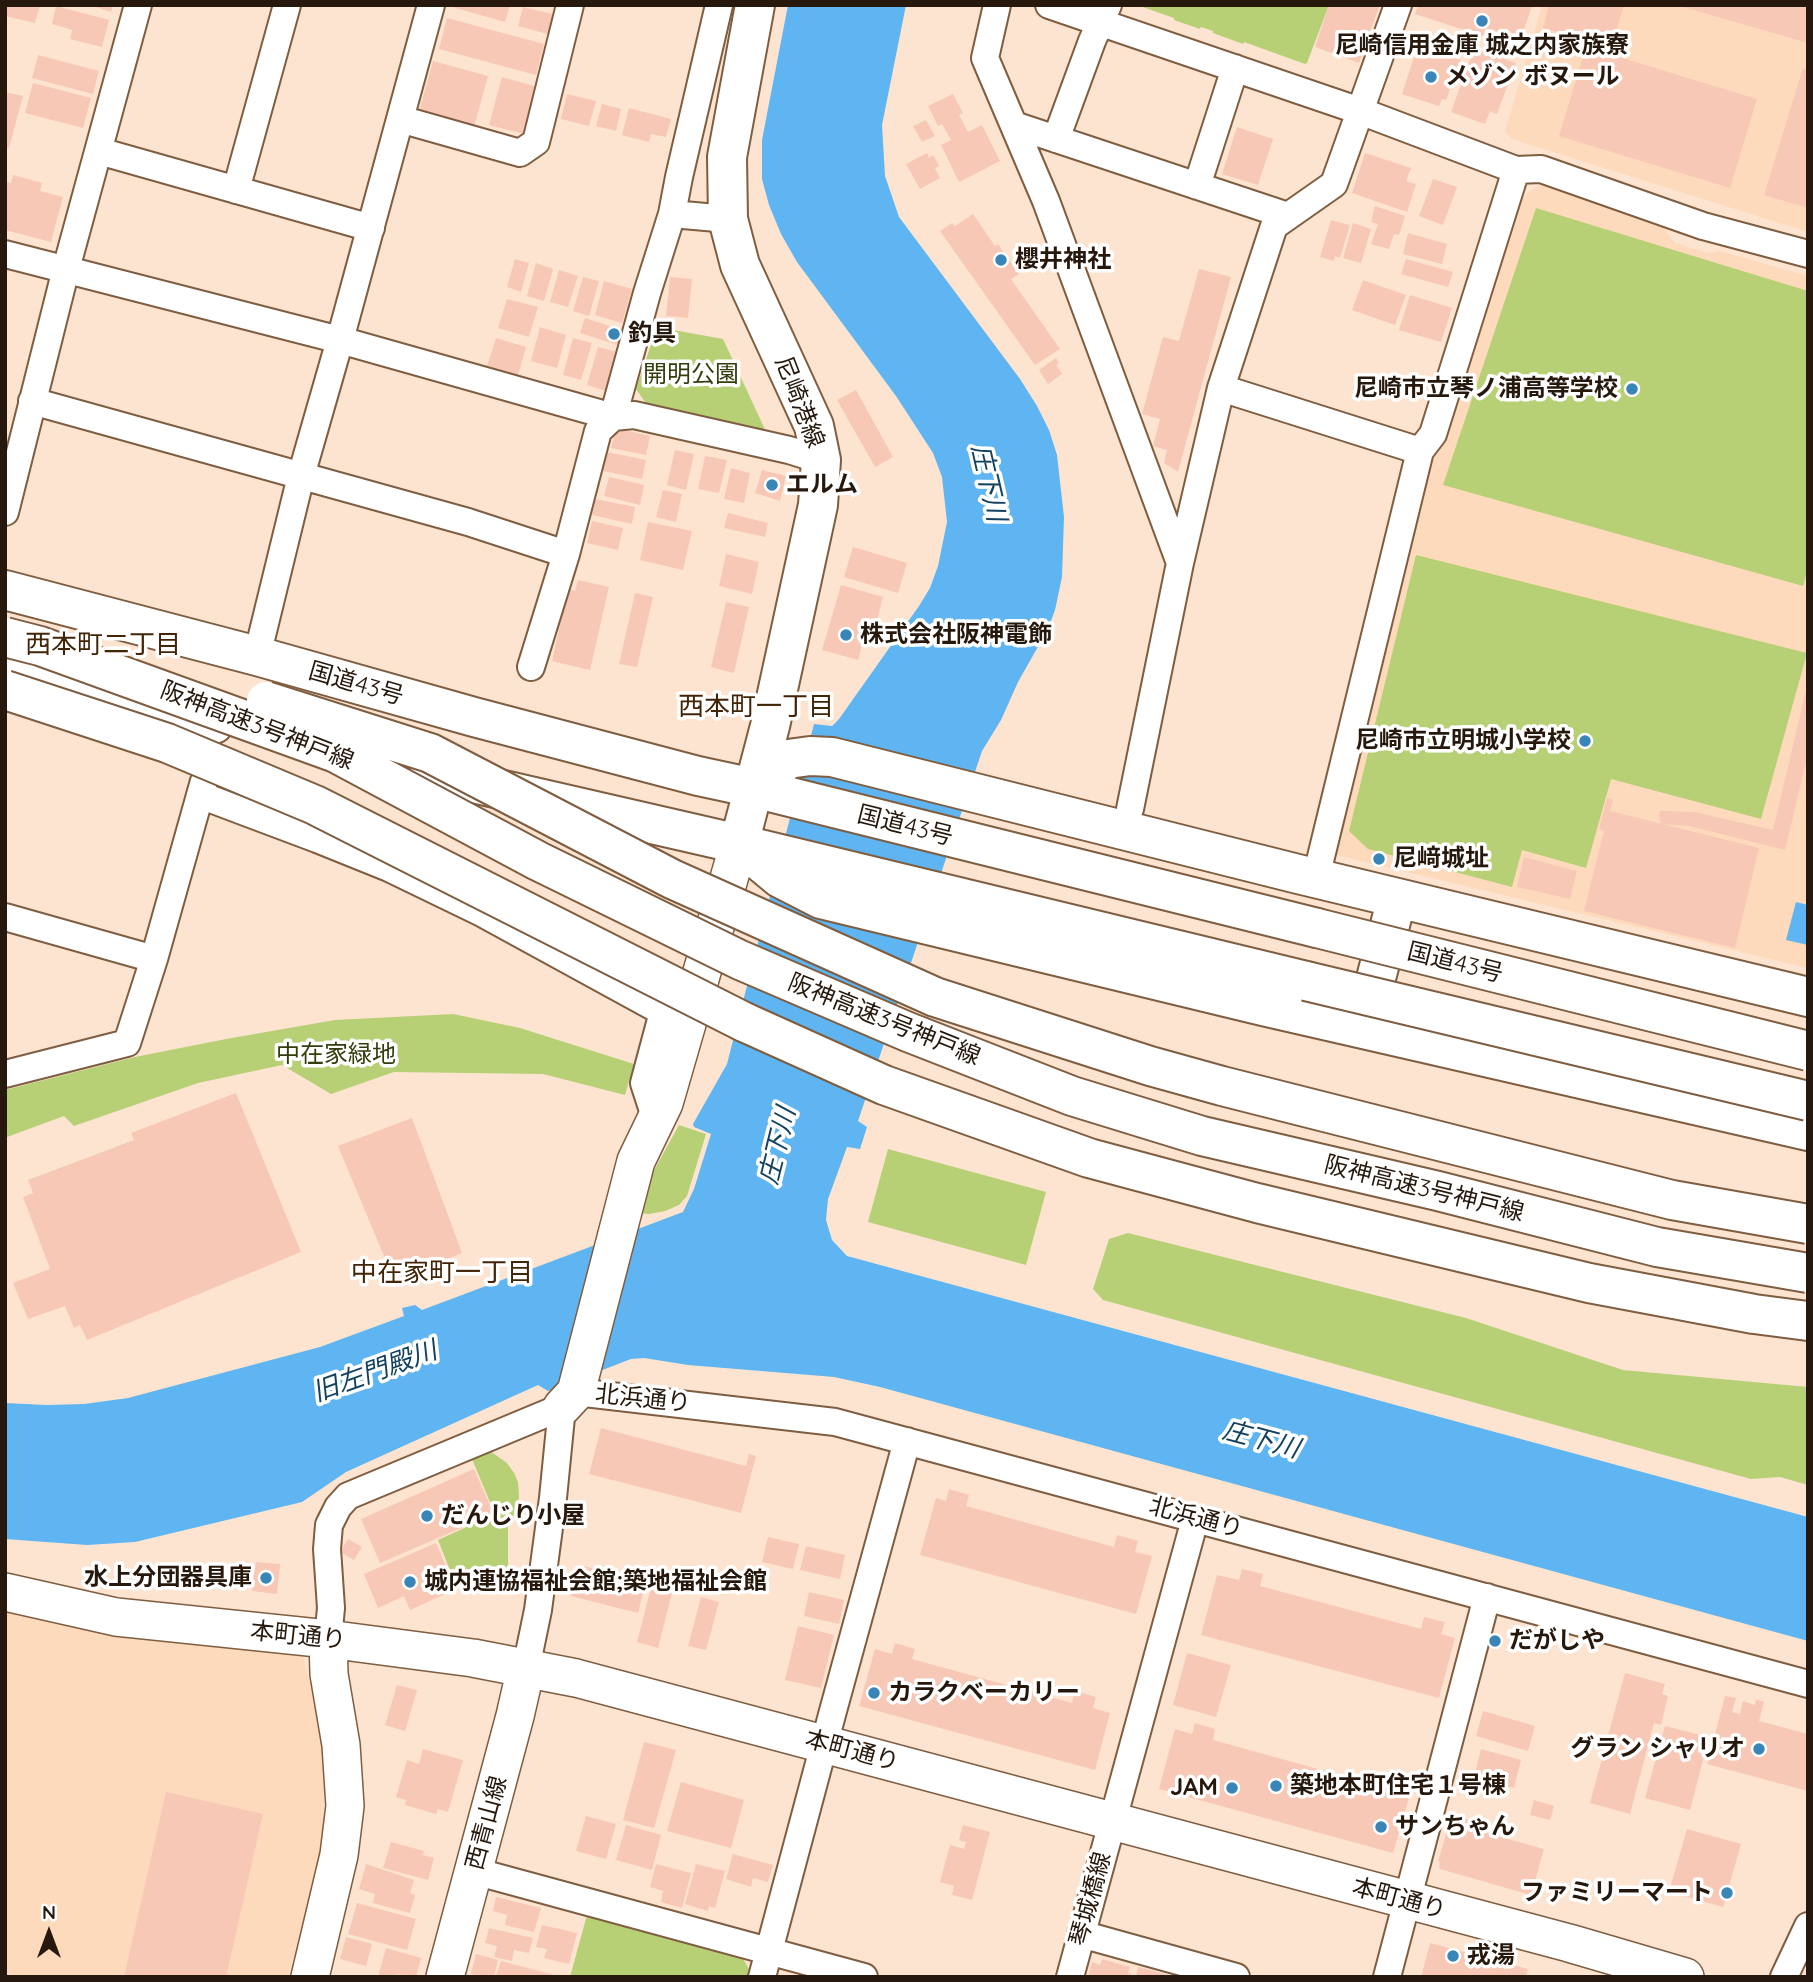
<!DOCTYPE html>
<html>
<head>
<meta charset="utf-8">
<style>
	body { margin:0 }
	#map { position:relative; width:1813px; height:1982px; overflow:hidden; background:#fce4d0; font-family:Quicksand,sans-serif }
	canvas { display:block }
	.frame { position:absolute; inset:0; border:7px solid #26180c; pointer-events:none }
	.north { position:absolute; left:14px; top:1898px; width:70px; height:70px; -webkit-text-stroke:5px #fff; paint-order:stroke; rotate:0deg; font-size:19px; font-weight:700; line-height:28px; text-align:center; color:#26180c }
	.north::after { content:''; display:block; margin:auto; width:24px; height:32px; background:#26180c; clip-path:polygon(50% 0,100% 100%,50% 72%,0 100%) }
</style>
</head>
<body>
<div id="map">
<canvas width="1813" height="1982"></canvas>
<div class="frame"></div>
<div class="north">N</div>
</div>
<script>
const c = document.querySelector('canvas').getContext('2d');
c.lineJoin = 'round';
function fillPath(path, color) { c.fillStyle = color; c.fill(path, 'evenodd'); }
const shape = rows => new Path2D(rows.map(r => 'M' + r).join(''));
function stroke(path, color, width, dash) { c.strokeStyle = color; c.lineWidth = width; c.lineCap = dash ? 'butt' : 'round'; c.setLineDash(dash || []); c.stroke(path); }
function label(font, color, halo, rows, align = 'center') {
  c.font = font + ' Quicksand,"Noto Sans JP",sans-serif'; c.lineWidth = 7; c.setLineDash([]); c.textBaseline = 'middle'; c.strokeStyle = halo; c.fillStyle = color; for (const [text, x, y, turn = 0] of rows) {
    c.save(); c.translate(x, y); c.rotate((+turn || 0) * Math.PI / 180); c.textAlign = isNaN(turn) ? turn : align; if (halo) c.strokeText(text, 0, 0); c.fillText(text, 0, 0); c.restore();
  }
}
fillPath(shape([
	[1542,5,1808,5,1808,232,1512,139,1505,132],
	[1539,185,1660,224,1675,243,1709,253,1719,251,1808,276,1808,968,1336,855,1417,502,1523,197],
	[5,1604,115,1631,303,1657,326,1746,322,1851,288,1977,5,1977]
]), '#fedabc');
fillPath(shape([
	[1137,5,1329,5,1307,63,1305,64,1244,42,1243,44,1213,33,1213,31,1201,27,1200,29,1174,20,1174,18],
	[1536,208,1808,291,1808,569,1803,586,1443,485],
	[657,327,723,339,768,436,650,409,636,389],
	[1416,555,1807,653,1761,819,1611,779,1586,868,1522,850,1512,887,1368,849,1349,831],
	[453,1014,520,1028,634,1064,625,1095,543,1074,394,1072,331,1094,282,1065,198,1083,74,1126,64,1116,7,1137,5,1142,5,1090,135,1057,226,1039,335,1020],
	[679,1125,706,1134,687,1196,679,1205,665,1211,649,1214,639,1213,647,1183],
	[888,1149,1046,1192,1026,1265,868,1222],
	[1128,1233,1466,1318,1623,1370,1808,1387,1808,1485,1780,1477,1751,1479,1103,1300,1093,1289,1109,1239],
	[490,1451,507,1463,514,1473,518,1482,519,1496,518,1506,508,1526,508,1565,501,1577,496,1581,487,1584,477,1585,454,1580,438,1540,495,1514,472,1459],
	[587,1915,742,1957,750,1971,748,1977,570,1977]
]), '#b7d075');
fillPath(shape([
	[788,5,906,5,882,125,885,176,899,217,1020,379,1037,406,1049,430,1057,455,1064,517,1062,577,1055,610,1048,629,1018,682,1001,720,982,751,858,1121,867,1127,860,1149,847,1147,828,1199,826,1220,832,1240,847,1256,1808,1517,1808,1641,880,1387,834,1377,688,1365,644,1358,631,1359,548,1391,538,1385,346,1472,302,1502,135,1542,87,1545,5,1539,5,1403,47,1405,84,1404,128,1398,320,1347,404,1316,402,1308,415,1305,422,1310,683,1212,694,1189,711,1134,694,1127,693,1124,727,1064,814,724,832,726,839,719,919,606,930,588,938,566,947,522,942,477,933,453,896,396,797,262,781,234,769,205,762,179,762,140],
	[1796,902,1808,905,1808,945,1786,940]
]), '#5fb5f1');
fillPath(shape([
	[5,5,40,5,35,23,5,16],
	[90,5,113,5,111,12],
	[445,5,510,5,505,22],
	[1329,5,1379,7,1359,63,1315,47],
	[1418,5,1532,5,1521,39,1485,28,1483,36,1415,14],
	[1549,5,1624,5,1611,48,1543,28],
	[1680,5,1808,5,1808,43,1680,6],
	[56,6,109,20,102,47,70,39,72,30,52,24],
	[523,7,556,15,551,35,518,26],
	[447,18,544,44,536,75,439,49],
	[1418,45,1461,60,1446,100,1442,99,1439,106,1402,94],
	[1586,47,1757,99,1730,188,1559,136],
	[1474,48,1516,63,1497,114,1490,111,1485,124,1451,112],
	[38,55,99,71,93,94,32,78],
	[433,61,488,76,474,127,419,112],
	[1803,68,1808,70,1808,208,1764,195],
	[502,77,537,87,524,134,489,125],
	[33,83,91,98,83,128,25,113],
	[5,92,23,96,9,148,5,147],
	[567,94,596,101,589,126,561,119],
	[953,94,963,113,959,115,968,132,982,125,1000,161,959,182,941,145,951,140,942,124,938,126,928,106],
	[602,104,621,109,616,131,596,126],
	[629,108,671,119,666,137,651,134,649,142,622,135],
	[926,120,935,136,922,142,913,126],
	[1237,127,1273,139,1258,185,1222,174],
	[927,153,929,158,933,155,939,166,935,168,940,178,920,189,906,164],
	[1365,153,1411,168,1406,181,1416,184,1407,212,1352,193],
	[13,175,42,183,40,191,63,197,51,242,5,230,5,182,11,183],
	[1433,179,1457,187,1443,225,1419,216],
	[1375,206,1405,216,1399,235,1394,234,1389,249,1371,244,1378,224,1371,222],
	[973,214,995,246,998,244,1019,274,1011,279,1060,349,1035,365,940,231,952,223,955,226],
	[1331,220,1350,225,1340,258,1335,256,1334,261,1320,257],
	[1353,223,1371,229,1361,263,1343,258],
	[1408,233,1447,244,1442,264,1403,254],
	[515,259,529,263,521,292,507,287],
	[1406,259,1453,272,1448,287,1401,274],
	[536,263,553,269,544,301,527,296],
	[1199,269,1231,277,1178,472,1164,463,1167,450,1153,446,1160,419,1142,414,1163,337,1179,341],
	[559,270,578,276,568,307,550,302],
	[583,277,599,281,589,316,573,311],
	[670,277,692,279,688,318,666,316],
	[1363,280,1406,295,1395,325,1352,310],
	[604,281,632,289,622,323,595,315],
	[1410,295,1452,308,1441,342,1399,330],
	[507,299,538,307,529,337,498,328],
	[585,318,625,331,621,346,580,333],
	[540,327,566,335,557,368,531,361],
	[496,338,526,347,518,375,487,366],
	[573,338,592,343,581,380,563,375],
	[598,347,617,352,606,391,587,385],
	[1056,358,1059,363,1056,365,1062,374,1048,384,1039,370],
	[856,390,893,457,875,467,837,400],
	[616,428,650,436,646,455,611,448],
	[675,450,694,454,686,490,667,485],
	[607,452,646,460,642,479,603,471],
	[705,456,727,460,719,493,698,489],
	[731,468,750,473,744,503,724,499],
	[762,470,786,476,780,501,755,493],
	[609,477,644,485,640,505,604,496],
	[663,490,682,494,676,522,656,517],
	[595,499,635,507,632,524,592,515],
	[728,513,768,523,765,537,724,528],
	[592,521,623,528,618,550,587,543],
	[648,522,692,531,683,570,640,560],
	[853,547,907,563,898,593,844,577],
	[726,554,759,562,752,594,719,586],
	[578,580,609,587,590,670,552,661,568,589,575,591],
	[841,585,883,597,877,620,870,618,858,660,822,650],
	[635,593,653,597,637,667,619,664],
	[726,602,749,607,734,673,711,667],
	[1807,686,1808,754,1785,850,1689,826,1661,824,1659,816,1660,811,1694,812,1773,830],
	[1607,798,1613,800,1610,811,1759,848,1735,948,1584,911,1604,831,1599,829],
	[1524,857,1577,871,1570,899,1517,887],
	[236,1093,301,1252,87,1340,80,1325,74,1328,65,1306,28,1319,13,1283,50,1269,23,1197,33,1193,28,1180,134,1140,131,1133],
	[412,1118,462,1253,394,1280,338,1146],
	[601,1428,746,1466,749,1454,756,1456,741,1513,589,1474],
	[474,1469,494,1514,380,1563,361,1519],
	[949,1489,969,1495,966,1506,1114,1547,1117,1535,1138,1541,1135,1552,1152,1556,1136,1614,920,1555,936,1498,946,1501],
	[768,1537,799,1544,793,1569,762,1562],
	[348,1539,362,1547,354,1560,340,1552],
	[436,1543,456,1589,410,1610,404,1596,378,1608,364,1574],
	[806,1546,845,1555,840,1579,800,1570],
	[256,1562,280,1564,277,1594,252,1591],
	[579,1565,646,1581,638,1613,571,1596],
	[1242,1569,1263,1574,1260,1586,1421,1629,1424,1617,1445,1622,1441,1634,1455,1638,1439,1698,1201,1635,1217,1575,1239,1580],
	[652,1584,673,1589,658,1648,637,1642],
	[809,1592,844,1600,839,1624,804,1616],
	[701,1597,719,1602,706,1650,688,1646],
	[798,1626,834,1635,821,1688,785,1680],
	[895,1643,915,1649,912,1659,1072,1703,1075,1691,1096,1697,1093,1708,1110,1713,1095,1770,859,1706,875,1649,892,1654],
	[1187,1653,1231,1665,1216,1717,1173,1705],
	[1625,1673,1665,1684,1662,1694,1668,1696,1661,1725,1654,1723,1630,1814,1590,1803],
	[397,1685,417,1690,405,1731,385,1725],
	[1725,1696,1736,1698,1732,1712,1740,1714,1743,1701,1755,1705,1756,1699,1764,1702,1759,1721,1808,1734,1808,1791,1707,1764],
	[1483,1711,1535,1726,1528,1751,1476,1736],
	[1195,1723,1215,1729,1213,1740,1372,1784,1376,1772,1396,1777,1392,1789,1410,1794,1393,1853,1159,1789,1175,1729,1192,1734],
	[1665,1726,1709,1737,1690,1810,1645,1798],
	[644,1742,676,1750,654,1828,623,1820],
	[423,1749,463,1760,448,1812,438,1809,436,1814,405,1805,406,1800,396,1797,407,1760,419,1764],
	[1481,1749,1521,1760,1514,1788,1474,1777],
	[681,1782,744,1800,731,1848,667,1831],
	[166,1792,263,1814,226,1977,124,1977],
	[1534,1800,1554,1806,1550,1820,1530,1815],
	[1448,1814,1486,1824,1483,1832,1544,1849,1531,1895,1440,1869,1439,1867,1440,1862,1438,1861,1448,1828,1459,1831,1460,1829,1445,1824],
	[586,1816,616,1824,606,1859,576,1851],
	[626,1825,661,1835,652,1870,616,1860],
	[963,1825,990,1832,972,1900,952,1895,954,1886,940,1882,950,1845,964,1849,966,1842,959,1840],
	[1687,1829,1741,1844,1723,1907,1669,1892],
	[391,1842,424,1851,423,1855,434,1858,428,1880,383,1868],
	[733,1854,773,1865,768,1882,753,1878,751,1887,726,1879],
	[366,1864,414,1880,410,1893,415,1895,410,1913,373,1903,375,1894,359,1889],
	[656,1864,691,1873,682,1908,661,1902,663,1891,650,1887],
	[696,1864,725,1871,715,1908,709,1906,708,1911,685,1904],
	[496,1897,541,1908,534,1932,505,1925,507,1915,493,1911],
	[357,1903,416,1919,407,1950,348,1934],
	[542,1925,577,1933,569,1964,544,1958,547,1949,536,1947],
	[489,1928,533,1938,529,1953,514,1950,512,1961,494,1957,497,1946,485,1943],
	[346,1937,372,1944,366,1966,340,1959],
	[1430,1943,1528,1969,1526,1977,1421,1977],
	[386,1948,421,1958,416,1977,397,1974,396,1977,378,1977],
	[476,1954,498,1960,494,1977,482,1977,471,1974],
	[1102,1959,1130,1967,1128,1973,1131,1973,1130,1977,1088,1977,1092,1962,1100,1965],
	[501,1961,558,1976,558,1977,496,1976],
	[1138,1967,1172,1976,1172,1977,1136,1977]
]), '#f8c8b6');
const street = shape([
	[997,5,985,58,1046,201,1180,563],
	[1049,5,1360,111,1516,170,1541,169,1703,226,1808,254],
	[400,119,520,153,536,142,570,5],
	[1014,125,1288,216],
	[1056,139,1092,41,1108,5],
	[99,151,371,228],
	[1197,186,1235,68],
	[236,190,287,5],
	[672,214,728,219],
	[5,254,340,340,613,417,634,415,789,450,821,460],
	[1221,388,1420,451],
	[32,401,468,522,566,554],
	[5,512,66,269,138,5],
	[257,656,301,476,340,340,431,5],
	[531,667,566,554,598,431,613,417,647,293,672,214,679,177,719,5],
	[200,795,317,839,389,868,482,913,663,1012,644,1083,656,1120],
	[1130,809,1180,563,1221,388,1274,226,1334,184,1398,5],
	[1317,879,1320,861,1420,451,1433,434,1516,170],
	[5,917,154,959,204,781],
	[5,1074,127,1043,154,959],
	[576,1392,835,1422,1808,1684],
	[328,1639,331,1608,327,1549,329,1525,338,1507,348,1496,562,1407,553,1498,538,1610,526,1668],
	[474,1871,864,1977],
	[1081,1934,1236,1977],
	[762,1977,833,1711,907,1441],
	[1070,1977,1191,1534],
	[1387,1977,1487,1597],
	[1784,1977,1808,1926]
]);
const secondary = shape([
	[562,1407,576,1392,636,1161,664,1103,739,844],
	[5,1592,116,1617,328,1639,473,1658,576,1678,1569,1943,1685,1977],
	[310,1977,339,1855,345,1806,341,1745,329,1674,328,1639],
	[445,1977,515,1716,526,1668]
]);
const primary = shape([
	[739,844,770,726,818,505,821,460,814,426,740,265,728,219,727,157,755,5]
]);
const highway = shape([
	[5,590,257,656,474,717,698,776,754,788,1317,928],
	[5,671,214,724],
	[351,755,739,844,1306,981],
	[754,788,788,759,810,756,832,757,1298,874,1808,997],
	[751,854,780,878,821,899,1263,1006,1808,1131],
	[744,1022,884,1085,1089,1158,1257,1203,1589,1283,1754,1314,1808,1321],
	[1363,1028,1397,898]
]);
stroke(street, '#7f5d40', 30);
stroke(secondary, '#7f5d40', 40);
stroke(primary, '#7f5d40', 42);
stroke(highway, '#7f5d40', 42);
stroke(street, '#fff', 26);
stroke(secondary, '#fff', 37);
stroke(primary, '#fff', 38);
stroke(highway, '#fff', 38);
const highwayBridge = shape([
	[5,637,40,646,336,753,538,861,740,960,908,1032,1072,1096,1202,1136,1438,1191,1657,1247,1808,1273],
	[5,690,167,743,315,805,744,1022],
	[266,701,430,753,672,879,935,997,1150,1066,1222,1086,1672,1200,1808,1224],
	[1317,928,1808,1051],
	[1306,981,1808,1101]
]);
stroke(highwayBridge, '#7f5d40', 42, []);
stroke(highwayBridge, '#fff', 38);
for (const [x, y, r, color] of [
	[1482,21,7,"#3985b8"],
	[1431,77,7,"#3985b8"],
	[1001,260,7,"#3985b8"],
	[614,334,7,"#3985b8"],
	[1632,389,7,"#3985b8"],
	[772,485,7,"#3985b8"],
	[846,635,7,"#3985b8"],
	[1585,741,7,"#3985b8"],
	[1379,859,7,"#3985b8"],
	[427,1516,7,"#3985b8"],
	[266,1578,7,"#3985b8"],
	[410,1582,7,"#3985b8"],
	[1495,1641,7,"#3985b8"],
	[874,1693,7,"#3985b8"],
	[1759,1749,7,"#3985b8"],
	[1276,1786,7,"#3985b8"],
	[1232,1788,7,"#3985b8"],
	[1381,1827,7,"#3985b8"],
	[1727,1893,7,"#3985b8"],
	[1453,1956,7,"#3985b8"]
]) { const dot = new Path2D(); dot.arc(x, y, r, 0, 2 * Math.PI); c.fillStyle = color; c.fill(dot); stroke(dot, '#fff', 2.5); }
label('bold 24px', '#26180c', '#fff', [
	["尼崎信用金庫 城之内家族寮",1482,46,"center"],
	["メゾン ボヌール",1445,77],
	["櫻井神社",1015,260],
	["釣具",628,334],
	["尼崎市立琴ノ浦高等学校",1618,389,"right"],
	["エルム",786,485],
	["株式会社阪神電飾",860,635],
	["尼崎市立明城小学校",1571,741,"right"],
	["尼﨑城址",1393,859],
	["だんじり小屋",441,1516],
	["水上分団器具庫",252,1578,"right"],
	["城内連協福祉会館;築地福祉会館",424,1582],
	["だがしや",1509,1641],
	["カラクベーカリー",888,1693],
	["グラン シャリオ",1745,1749,"right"],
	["築地本町住宅１号棟",1290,1786],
	["JAM",1218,1788,"right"],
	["サンちゃん",1395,1827],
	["ファミリーマート",1713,1893,"right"],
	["戎湯",1467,1956]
], 'left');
label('24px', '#333e0c', '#fff', [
	["開明公園",691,375],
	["中在家緑地",336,1055]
]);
label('24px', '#26180c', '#fff', [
	["尼崎港線",799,402,69],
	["国道43号",356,684,16],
	["阪神高速3号神戸線",257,726,21],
	["国道43号",905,826,14],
	["国道43号",1455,963,14],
	["阪神高速3号神戸線",884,1020,22],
	["阪神高速3号神戸線",1424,1189,14],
	["北浜通り",643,1399,6],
	["北浜通り",1196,1518,15],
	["本町通り",298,1636,6],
	["本町通り",852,1751,15],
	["西青山線",487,1823,-75],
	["琴城橋線",1091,1899,-75],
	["本町通り",1399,1899,15]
]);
label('italic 26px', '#134260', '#fff', [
	["庄下川",988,483,77],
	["庄下川",778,1146,-76],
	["旧左門殿川",375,1372,-20],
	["庄下川",1261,1440,15]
]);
label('26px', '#422406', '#fff', [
	["西本町二丁目",103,645],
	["西本町一丁目",756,707],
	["中在家町一丁目",442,1273]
]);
</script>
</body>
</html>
